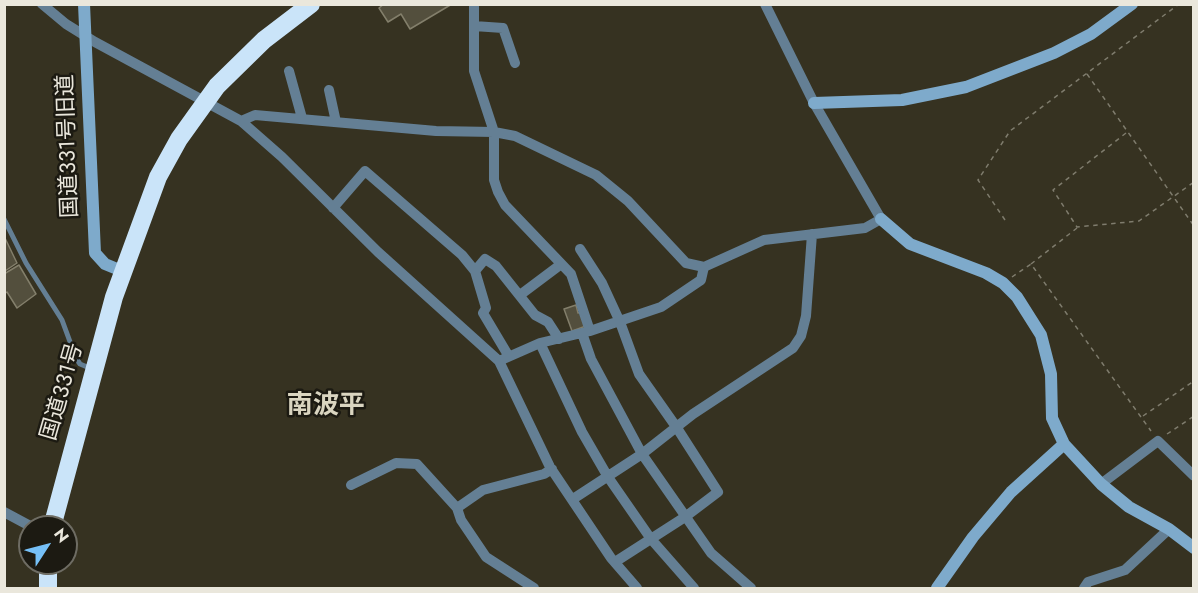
<!DOCTYPE html>
<html>
<head>
<meta charset="utf-8">
<style>
	body { margin:0 }
	#map { position:relative; width:1198px; height:593px; overflow:hidden; background:#363221; font-family:Jost,sans-serif }
	canvas { display:block }
	.frame { position:absolute; inset:0; border:6px solid #eae7dc; pointer-events:none }
	.north { position:absolute; left:18px; top:515px; width:60px; height:60px; box-sizing:border-box; background:#1c1a12; border:2px solid #6e6c63; border-radius:50%; rotate:54deg; font-size:16px; font-weight:700; line-height:24px; text-align:center; color:#eae7dc }
	.north::after { content:''; display:block; margin:auto; width:21px; height:27px; background:#76c0f7; clip-path:polygon(50% 0,100% 100%,50% 72%,0 100%) }
</style>
</head>
<body>
<div id="map">
<canvas width="1198" height="593"></canvas>
<div class="frame"></div>
<div class="north">N</div>
</div>
<script>
const c = document.querySelector('canvas').getContext('2d');
c.lineJoin = 'round';
function fillPath(path, color) { c.fillStyle = color; c.fill(path, 'evenodd'); }
const shape = rows => new Path2D(rows.map(r => 'M' + r).join(''));
function stroke(path, color, width, dash) { c.strokeStyle = color; c.lineWidth = width; c.lineCap = dash ? 'butt' : 'round'; c.setLineDash(dash || []); c.stroke(path); }
function label(font, color, halo, rows, align = 'center') {
  c.font = font + ' Jost,"Noto Sans JP",sans-serif'; c.lineWidth = 5; c.setLineDash([]); c.textBaseline = 'middle'; c.strokeStyle = halo; c.fillStyle = color; for (const [text, x, y, turn = 0] of rows) {
    c.save(); c.translate(x, y); c.rotate((+turn || 0) * Math.PI / 180); c.textAlign = isNaN(turn) ? turn : align; if (halo) c.strokeText(text, 0, 0); c.fillText(text, 0, 0); c.restore();
  }
}
const building = shape([
	[384,4,452,4,410,29,401,14,388,22,379,8,384,4],
	[4,236,17,263,5,271,4,271,4,236],
	[19,265,36,294,17,308,7,292,4,294,4,274,19,265],
	[576,305,578,313,582,312,586,326,572,331,564,309,576,305]
]);
fillPath(building, '#534f3d');
stroke(building, '#837f6b', 1.5);
stroke(shape([
	[1087,74,1194,226],
	[1126,133,1053,190,1077,227,1139,221,1194,182],
	[1005,220,978,180,1010,131,1179,4],
	[1031,264,1077,228],
	[1012,277,1031,264,1151,431],
	[1143,416,1194,381],
	[1167,434,1194,416]
]), '#7f7c6d', 1.5, [4.5, 4.5]);
stroke(shape([
	[4,219,26,263,62,320,76,358,80,364,92,369]
]), '#647f94', 5);
stroke(shape([
	[42,4,66,24,95,42,241,121,282,157,378,252,499,361,550,467,611,558,637,588],
	[474,4,474,71,494,132,494,180,498,192,505,205,571,274,590,331],
	[474,26,503,28,515,63],
	[289,71,302,118],
	[329,90,336,122],
	[241,121,255,115,436,131,494,132,515,136,596,175,628,201,686,263,704,267,764,240,865,228,881,219,814,103,765,4],
	[333,208,365,171,462,255,475,271],
	[580,249,602,283,620,322,639,374,677,428,718,492,685,517,615,562],
	[520,295,560,265],
	[582,333,591,359,642,454,711,553,751,588],
	[540,343,582,432,608,477,651,539,694,588],
	[508,355,483,313,486,308,475,271,485,259,496,266,535,315,548,322,559,339],
	[499,361,540,343,590,331,661,307,701,280,704,267],
	[1101,484,1158,441,1194,476],
	[351,485,396,463,417,464,457,508,461,520,486,557,534,588],
	[573,499,642,454,693,414,793,348,801,336,806,316,812,234],
	[457,508,483,490,544,474,552,469],
	[4,512,32,527],
	[1084,588,1088,582,1125,570,1169,529]
]), '#647f94', 10);
stroke(shape([
	[84,4,95,253,105,264,122,271],
	[814,103,902,100,966,87,1054,53,1091,34,1132,4],
	[881,219,910,244,986,273,1003,283,1017,297,1041,335,1051,374,1052,418,1064,444,1101,484,1129,507,1169,529,1194,548],
	[937,588,973,537,1011,492,1064,444]
]), '#7eaacb', 12);
stroke(shape([
	[52,527,114,297,158,177,179,139,217,86,264,40,311,4],
	[48,563,48,588]
]), '#cae4f9', 18);
label('22px', '#eae7dc', '#1c1a12', [
	["国道331号旧道",69,146,-92],
	["国道331号",63,392,-74]
]);
label('bold 26px', '#dad5c0', '#1c1a12', [
	["南波平",326,407]
]);
</script>
</body>
</html>
